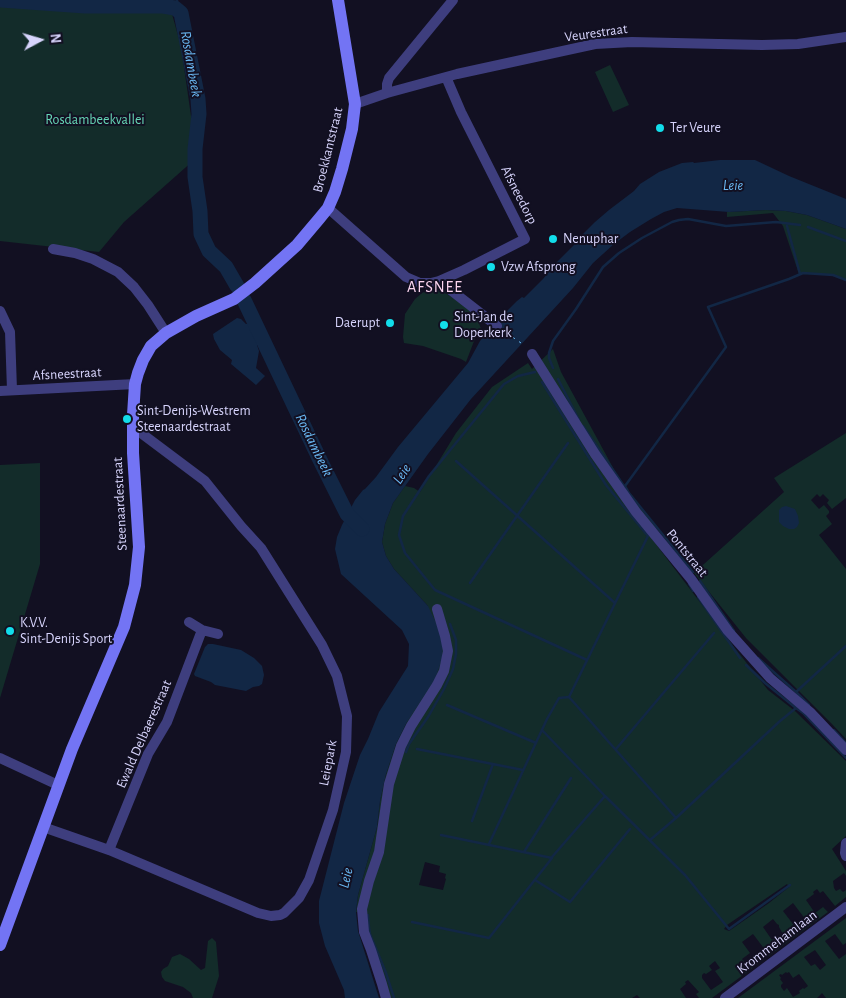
<!DOCTYPE html>
<html>
<head>
<meta charset="utf-8">
<style>
	body { margin:0 }
	#map { position:relative; width:846px; height:998px; overflow:hidden; background:#121022; font-family:"Alegreya Sans",sans-serif }
	canvas { display:block }
	.north { position:absolute; left:15px; top:15px; width:50px; height:50px; -webkit-text-stroke:4px #121022; paint-order:stroke; rotate:84deg; font-size:14px; font-weight:700; line-height:20px; text-align:center; color:#d7d4fc }
	.north::after { content:''; display:block; margin:auto; width:18px; height:22px; background:#d7d4fc; clip-path:polygon(50% 0,100% 100%,50% 72%,0 100%) }
</style>
</head>
<body>
<div id="map">
<canvas width="846" height="998"></canvas>
<div class="north">N</div>
</div>
<script>
const c = document.querySelector('canvas').getContext('2d');
c.lineJoin = 'round';
function fillPath(path, color) { c.fillStyle = color; c.fill(path, 'evenodd'); }
const shape = rows => new Path2D(rows.map(r => 'M' + r).join(''));
function stroke(path, color, width, dash) { c.strokeStyle = color; c.lineWidth = width; c.lineCap = dash ? 'butt' : 'round'; c.setLineDash(dash || []); c.stroke(path); }
function label(font, color, halo, rows, align = 'center') {
  c.font = font + ' "Alegreya Sans",sans-serif'; c.lineWidth = 4; c.setLineDash([]); c.textBaseline = 'middle'; c.strokeStyle = halo; c.fillStyle = color; for (const [text, x, y, turn = 0] of rows) {
    c.save(); c.translate(x, y); c.rotate((+turn || 0) * Math.PI / 180); c.textAlign = isNaN(turn) ? turn : align; if (halo) c.strokeText(text, 0, 0); c.fillText(text, 0, 0); c.restore();
  }
}
fillPath(shape([
	[0,0,173,0,170,7,181,46,193,130,194,160,124,222,99,252,0,241],
	[610,65,629,105,613,112,595,72],
	[766,210,786,211,807,215,846,229,846,281,832,275,799,274,783,226,773,213,727,217,727,212],
	[431,289,441,290,474,312,479,323,482,332,476,336,466,362,461,359,423,346,404,343,403,337,405,314,415,299,422,293],
	[553,349,561,372,623,486,657,528,652,539,734,647,768,690,795,711,846,761,846,836,832,849,846,871,846,876,844,873,833,881,834,888,836,891,840,889,843,892,846,890,846,897,835,906,823,891,820,893,817,889,813,892,814,894,806,900,815,913,823,907,828,912,712,998,699,998,696,994,699,992,688,980,685,982,686,984,680,989,686,998,640,998,637,995,632,998,389,998,370,937,365,914,356,912,358,895,377,827,380,801,386,774,396,744,407,722,428,606,394,569,386,556,382,542,385,524,393,503,405,486,414,488,420,492,456,433,492,387,528,363,532,369],
	[425,862,440,866,439,872,446,874,445,878,446,879,443,890,419,885],
	[787,884,789,887,769,903,729,931,724,929,727,925],
	[793,903,806,920,796,928,783,911],
	[773,919,777,924,779,925,779,927,784,936,778,941,775,938,772,940,763,927],
	[753,934,766,951,746,964,742,959,750,953,742,942],
	[715,961,720,968,715,971,723,982,711,990,702,978,702,975,704,973,706,974,712,970,709,966],
	[846,433,846,498,832,509,827,503,829,500,823,494,820,497,817,494,811,500,819,509,824,505,829,511,829,513,826,516,832,524,819,535,846,569,846,739,831,723,746,638,694,573,784,492,774,478],
	[40,463,40,564,0,698,0,465],
	[846,918,846,943,843,945,835,934,825,941,839,959,846,954,846,998,826,998,822,993,817,998,738,998],
	[815,950,826,965,820,970,815,964,811,966,804,957],
	[786,972,787,973,789,972,793,978,799,974,808,986,804,989,803,988,799,991,800,993,793,997,787,988,784,991,781,987,781,985,783,983,780,979,781,978,779,975,781,974,782,975],
	[212,938,216,942,219,976,212,998,193,998,191,993,183,987,165,981,162,977,161,972,163,969,168,966,172,957,180,954,189,959,201,970,205,968,208,941]
]), '#132c2a');
fillPath(shape([
	[720,160,755,160,789,176,846,199,846,229,807,215,786,211,766,210,729,212,677,208,664,212,651,219,630,232,614,244,593,263,573,288,471,399,428,454,393,503,385,524,382,542,386,556,394,569,428,606,437,625,443,642,442,659,435,679,407,722,396,744,386,774,380,801,377,827,358,895,356,912,358,931,379,998,345,998,344,990,325,946,319,923,319,901,344,803,360,755,368,739,379,712,408,666,409,644,402,630,341,574,335,549,337,537,342,525,355,500,363,490,365,489,376,477,398,447,468,363,480,341,501,317,517,301,522,297,524,298,543,279,557,262,577,242,578,239,595,222,609,210,634,191,640,184,659,172,682,163,693,162,694,163],
	[237,318,241,319,246,324,250,323,260,343,257,345,259,351,256,368,265,376,256,385,231,364,232,360,220,350,214,339,213,334],
	[786,506,795,509,798,516,799,523,797,527,794,529,789,529,783,526,779,522,779,510,782,507],
	[208,644,213,644,241,650,254,658,262,666,264,675,262,684,259,686,253,687,246,691,215,685,211,682,195,676,194,674,205,647]
]), '#122745');
stroke(shape([
	[176,9,177,0],
	[787,226,800,274],
	[808,227,846,241],
	[255,334,259,332],
	[553,368,549,358,549,353,553,341,576,309,603,267,619,253,642,238,672,222,679,220,688,219,726,226,776,222,800,225],
	[535,372,518,376,504,384,429,476,403,516,399,535,405,553,435,590,587,660],
	[558,379,579,420],
	[542,382,606,485,648,536,569,697],
	[583,426,607,461,624,486],
	[456,461,615,603],
	[693,572,629,493,625,486,726,347,708,307,789,279,803,273,833,275,846,280],
	[700,581,734,631],
	[470,583,568,443],
	[689,584,693,591],
	[698,597,740,658],
	[758,658,796,692,846,646],
	[746,665,765,683,796,708],
	[796,692,809,705],
	[447,705,536,743],
	[542,730,605,796,685,875,729,929,790,885],
	[834,730,846,743],
	[417,749,523,770],
	[616,749,714,633],
	[406,752,409,744,428,717,444,689,453,669,456,654,456,640,450,624],
	[472,821,493,764],
	[650,840,676,818,780,721,796,708,803,713,846,758],
	[489,844,547,719,559,698,569,697,676,818],
	[524,852,571,778],
	[552,857,605,796],
	[535,880,570,902,630,829],
	[368,915,369,928,370,934,386,973,394,998],
	[412,922,489,938,552,858,441,835]
]), '#122745', 2.5);
stroke(shape([
	[0,0,85,6,163,6,175,8,181,13,198,99,199,114,195,149,195,177,200,211,201,234,209,251,226,267,237,286],
	[244,300,320,460,347,514,362,529]
]), '#122745', 15);
stroke(shape([
	[501,329,521,343]
]), '#6ab9f4', 1, [6, 5]);
stroke(shape([
	[387,93,387,84,389,78,453,0],
	[355,104,387,93,457,74,595,44,632,42,762,45,798,44,846,37],
	[328,208,406,277,420,283,431,283,439,281,464,270,525,239,461,112,446,77],
	[53,249,75,253,93,259,118,272,134,287,148,305,166,333],
	[439,281,497,326],
	[0,311,10,332,12,390],
	[532,354,595,454,636,512,691,579,728,631,770,678,810,712,846,750],
	[0,391,135,384],
	[189,622,202,630,218,634],
	[0,758,58,785],
	[43,827,109,850,258,913,271,916,280,915,284,913,299,898,309,880,333,810,346,752,347,716,337,676,322,645,261,548,241,526,205,481,133,427],
	[846,843,845,853,846,856],
	[109,850,148,754,167,722,202,630],
	[386,998,382,984,371,950,364,932,362,909,369,881,379,852,389,784,401,746,411,726,437,685,444,671,448,651,445,636,437,609],
	[725,998,846,907]
]), '#3e3e7e', 10);
stroke(shape([
	[0,945,72,749,124,627,135,585,139,547,133,453,133,415,135,384,138,373,143,360,151,346,166,333,196,316,234,299,255,283,297,245,319,219,328,208,335,192,342,169,352,129,355,104,338,0]
]), '#7374f4', 12);
for (const [x, y, r, color] of [
	[660,128,5,"#12ddea"],
	[553,239,5,"#12ddea"],
	[491,267,5,"#12ddea"],
	[390,323,5,"#12ddea"],
	[444,325,5,"#12ddea"],
	[127,419,5,"#12ddea"],
	[10,631,5,"#12ddea"]
]) { const dot = new Path2D(); dot.arc(x, y, r, 0, 2 * Math.PI); c.fillStyle = color; c.fill(dot); stroke(dot, '#121022', 2); }
label('14px', '#d7d4fc', '#121022', [
	["Veurestraat",596,33,-8],
	["Broekkantstraat",328,150,-76],
	["Afsneedorp",519,195,63],
	["Afsneestraat",67,374,-3],
	["Steenaardestraat",120,504,-93],
	["Pontstraat",687,553,51],
	["Ewald Delbaerestraat",144,734,-66],
	["Leiepark",328,763,-79],
	["Krommehamlaan",777,942,-37]
]);
label('14px', '#66d6b6', '#121022', [
	["Rosdambeekvallei",95,120]
]);
label('14px', '#d7d4fc', '#121022', [
	["Ter Veure",670,128],
	["Nenuphar",563,239],
	["Vzw Afsprong",501,267],
	["Sint-Jan de",454,317],
	["Doperkerk",454,333],
	["Daerupt",380,323,"right"],
	["Sint-Denijs-Westrem",137,411],
	["Steenaardestraat",137,427],
	["K.V.V.",20,623],
	["Sint-Denijs Sport",20,639]
], 'left');
label('italic 15px', '#6ab9f4', '#121022', [
	["Rosdambeek",191,64,80],
	["Leie",733,185],
	["Rosdambeek",314,445,64],
	["Leie",402,474,-56],
	["Leie",346,878,-77]
]);
c.letterSpacing = '1px';
label('16px', '#fcd6f0', '#121022', [
	["AFSNEE",435,287]
]);
c.letterSpacing = '0px';
</script>
</body>
</html>
